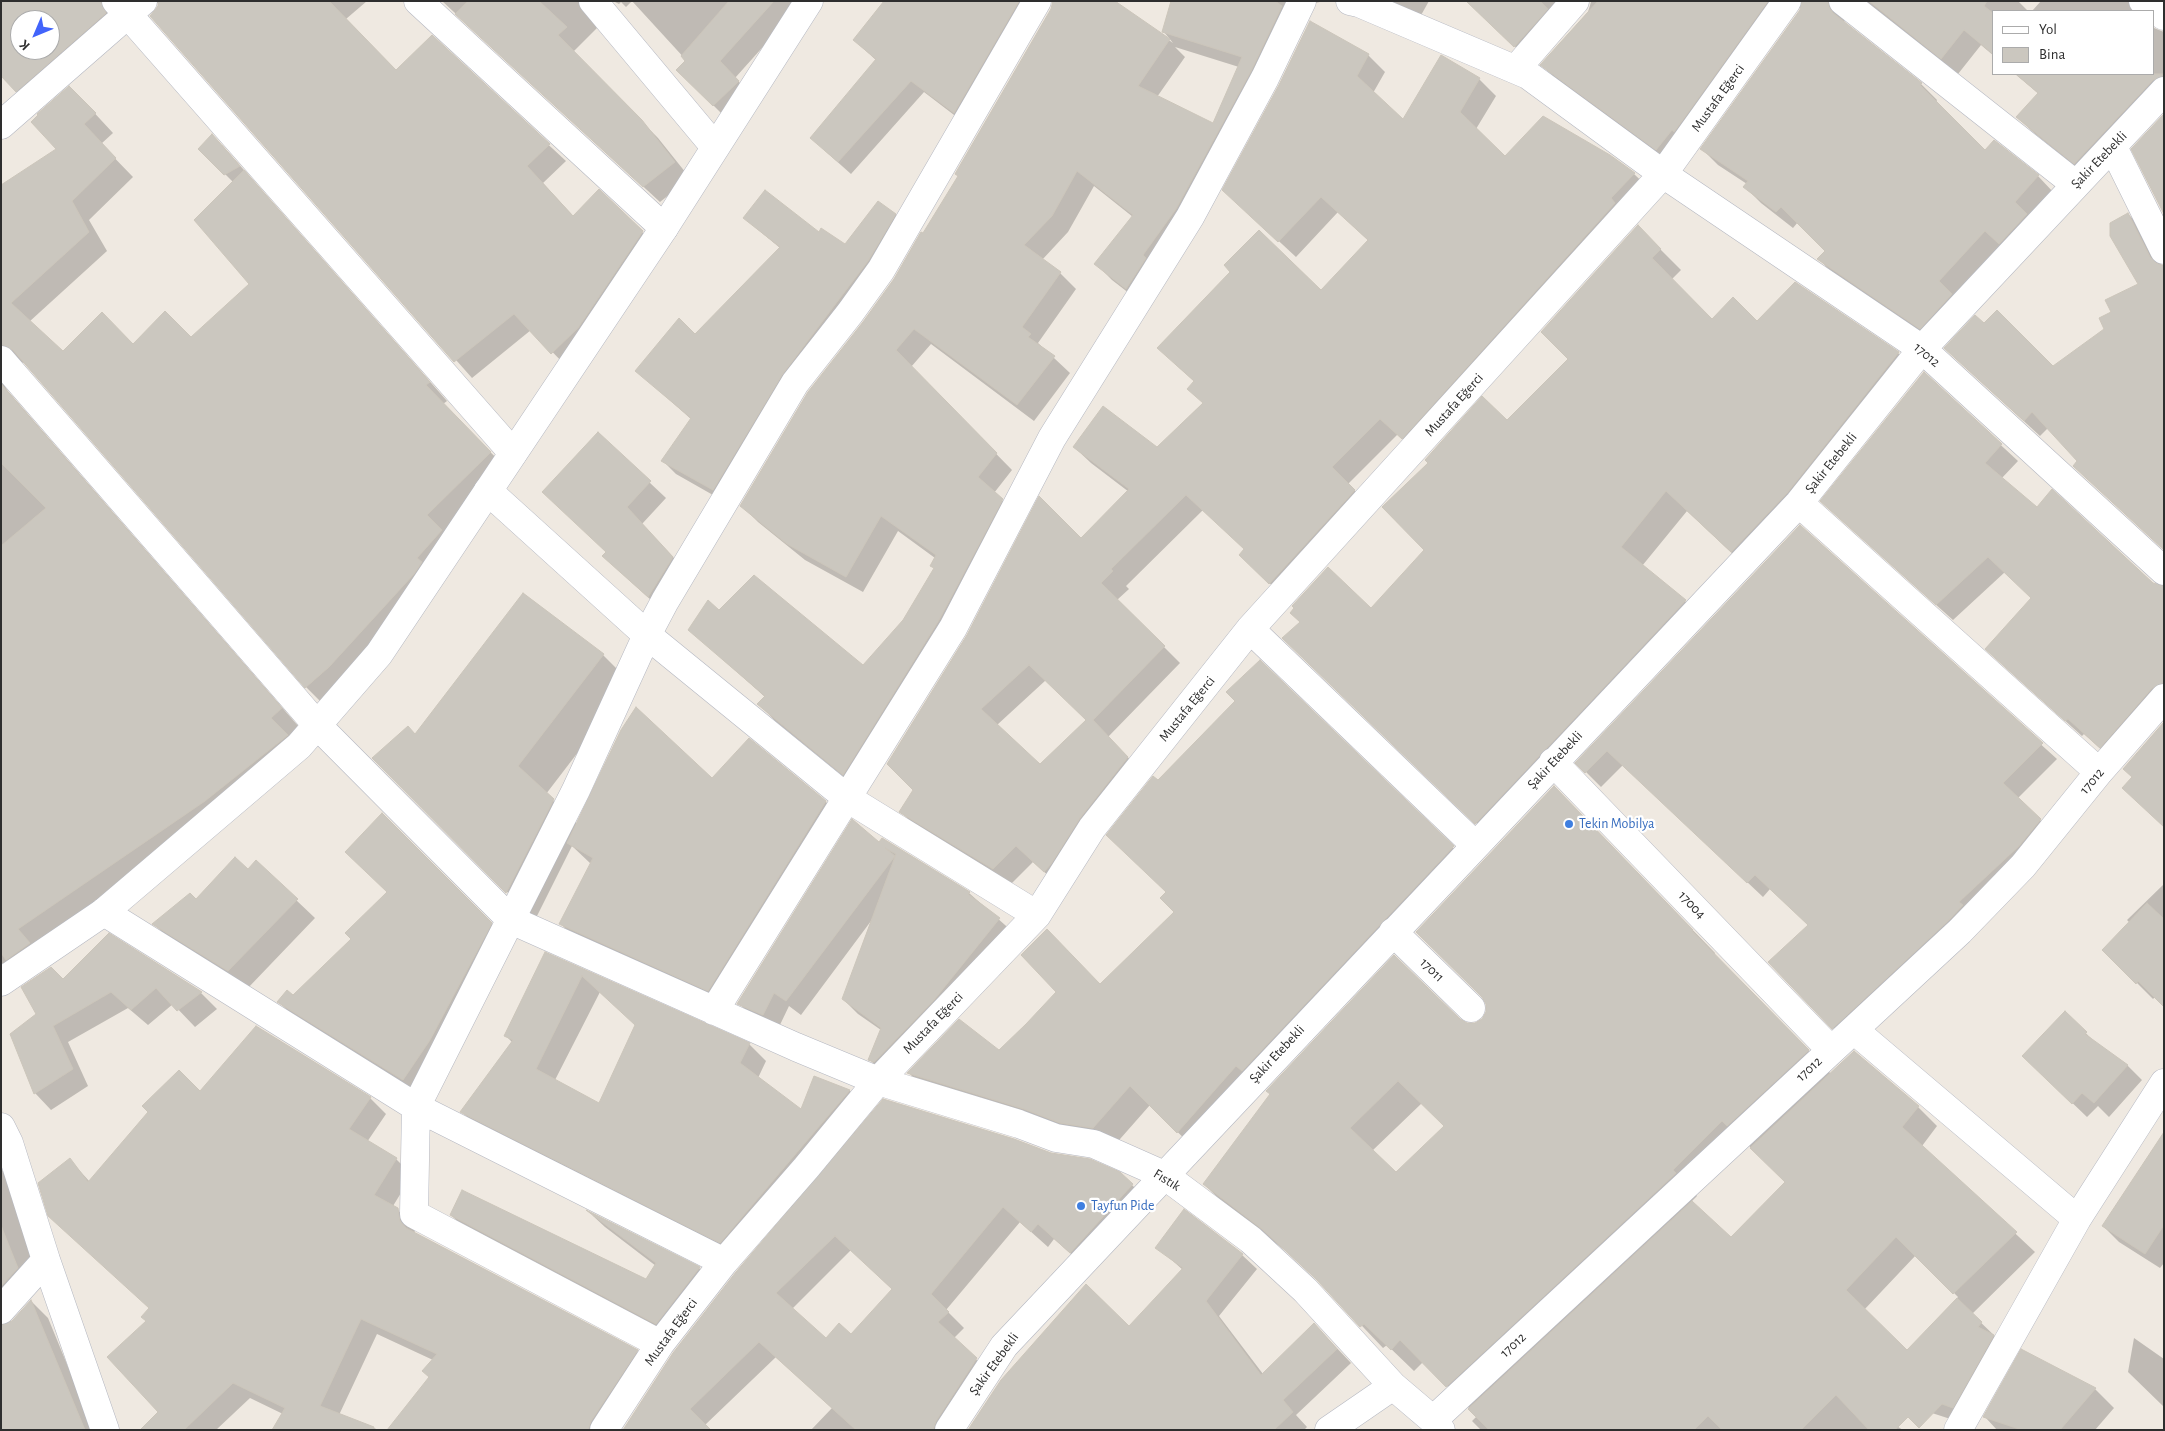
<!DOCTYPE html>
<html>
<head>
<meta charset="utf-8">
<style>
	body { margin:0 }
	#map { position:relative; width:2165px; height:1431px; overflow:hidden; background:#efe9e1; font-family:"Alegreya Sans",sans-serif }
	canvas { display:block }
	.frame { position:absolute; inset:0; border:2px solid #2e2e2e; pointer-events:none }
	.legend { position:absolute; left:1992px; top:10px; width:162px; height:65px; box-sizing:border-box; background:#fff; border:1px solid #ababab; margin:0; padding:6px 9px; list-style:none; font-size:15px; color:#2e2e2e }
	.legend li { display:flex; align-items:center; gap:10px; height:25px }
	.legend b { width:25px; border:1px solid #ababab }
	.north { position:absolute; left:10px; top:10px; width:50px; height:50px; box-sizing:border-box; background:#fff; border:1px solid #ababab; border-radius:50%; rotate:225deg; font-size:14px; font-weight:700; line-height:20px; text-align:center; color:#2e2e2e }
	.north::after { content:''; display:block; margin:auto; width:18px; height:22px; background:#4264fb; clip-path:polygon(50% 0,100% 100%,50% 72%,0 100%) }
</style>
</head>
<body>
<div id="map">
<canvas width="2165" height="1431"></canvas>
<div class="frame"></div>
<ul class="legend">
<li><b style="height:6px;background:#fff"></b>Yol</li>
<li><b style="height:14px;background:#cbc7bf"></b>Bina</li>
</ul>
<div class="north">K</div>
</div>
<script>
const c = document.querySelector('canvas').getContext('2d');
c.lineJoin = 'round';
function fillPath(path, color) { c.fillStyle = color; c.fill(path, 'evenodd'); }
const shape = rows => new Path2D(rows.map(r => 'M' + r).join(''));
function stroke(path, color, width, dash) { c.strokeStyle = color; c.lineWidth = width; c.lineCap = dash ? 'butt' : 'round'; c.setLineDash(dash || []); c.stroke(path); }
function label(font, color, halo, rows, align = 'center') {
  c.font = font + ' "Alegreya Sans",sans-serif'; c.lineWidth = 4.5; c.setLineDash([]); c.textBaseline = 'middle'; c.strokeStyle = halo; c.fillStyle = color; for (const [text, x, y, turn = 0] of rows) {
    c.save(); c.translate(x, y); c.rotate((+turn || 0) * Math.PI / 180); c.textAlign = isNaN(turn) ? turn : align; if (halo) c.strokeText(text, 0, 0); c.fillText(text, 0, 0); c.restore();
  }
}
fillPath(shape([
	[1,1,367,1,346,19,396,71,432,37,566,161,543,183,574,217,642,232,659,249,569,369,531,330,472,378,151,16,159,7,159,2,147,8,33,107,16,91],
	[20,20,50,20,50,50,20,50],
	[442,1,606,1,593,20,597,28,573,52,658,138,690,178,660,202],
	[607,1,632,1,626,7,621,2,619,4,615,2],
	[632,1,804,1,735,78,754,97,729,121,678,70,687,61],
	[905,1,1029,1,958,118,924,92,851,174,824,150,877,61,854,40],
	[1113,1,1173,43,1164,32,1172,1,1325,1,1310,4,1143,304,1112,280,1096,264,1133,217,1094,186,1068,232,1042,260,1060,273,1076,289,1038,343,1070,373,1034,421,931,344,911,367,1012,470,994,493,1018,516,860,790,775,721,759,704,765,697,690,630,719,611,863,667,904,621,935,568,935,558,898,531,863,592,805,560,758,522,742,506,924,235],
	[1175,47,1239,67,1214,125,1157,97,1185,57],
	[1391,1,1429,1,1420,17],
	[1490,1,2018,1,2028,11,1994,11,1994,56,1981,45,1958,74,1870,5,1862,1,1843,16,1845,24,1921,84,1937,100,1936,102,1985,152,1994,142,2038,176,2054,193,1937,344,1835,276,1819,259,1827,251,1798,222,1793,228,1761,203,1745,187,1747,184,1718,165,1702,149,1801,11,1804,1,1798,3,1673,165,1558,81,1542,65,1588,12,1591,2,1586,2,1531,62,1496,28],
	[2041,1,2164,1,2145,11,2032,11],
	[2154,28,2164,32,2164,103,2091,179,2034,133,2017,117,2039,94,2015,74,2154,74],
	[1368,55,1385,72,1373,93,1404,121,1441,57,1479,79,1496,96,1476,129,1505,157,1609,156,1634,174,1651,190,1419,454,1398,434,1348,484,1371,507,1287,600,1257,571,1246,550,1203,510,1126,586,1129,589,1117,600,1180,663,1108,737,1144,774,1061,887,1033,862,1010,885,917,828,901,812,1081,540,1129,492,1091,463,1074,447,1158,448,1203,403,1195,382,1175,364,1321,292,1369,241,1338,212,1296,257,1241,206],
	[1046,680,1088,720,1040,766,997,725],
	[88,106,113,133,101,144,133,177,89,220,107,251,29,322,63,353,191,339,251,284,233,182,200,149,222,145,447,401,443,404,509,471,460,549,324,705,306,687,26,363,17,362,3,382,7,390,299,727,20,981,1,962,1,184,2,186,58,149],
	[895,214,909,228,727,503,676,474,663,461,692,420,637,371,695,335,780,248,744,218,819,234,845,246],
	[2128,214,2144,230,2162,266,2079,461,2048,428,2040,436,1962,364,1984,325,2053,368,2106,329,2113,313,2140,284],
	[1638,227,1681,270,1671,280,1712,321,1757,323,1795,284,1898,353,1919,374,1752,572,1687,511,1642,566,1685,601,1706,622,1497,843,1305,659,1371,610,1426,550,1507,422,1569,359],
	[1924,374,2018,461,2001,479,2037,509,2153,584,2164,587,2164,709,2116,763,2084,734,2082,736,2002,664,2032,598,2005,572,1953,620,1838,517],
	[598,434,666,498,642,524,688,573,664,612,603,556,607,552],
	[1800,527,2057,759,2018,798,2055,835,1848,1043,1833,1028,1809,925,1770,889,1763,897,1623,765,1601,787,1577,763],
	[524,594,603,655,631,683,546,794,577,824,712,780,749,740,826,802,845,822,728,1009,580,944,561,924,591,864,572,846,535,920,374,758,416,736],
	[1260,662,1473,867,1198,1152,1150,1105,1113,1147,928,1093,909,1073,1000,1052,1100,985,1176,912,1167,892,1158,782,1236,701],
	[1576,810,1715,953,1714,955,1831,1074,1918,1107,1937,1126,1922,1146,2035,1252,1972,1314,2001,1342,1972,1426,1861,1390,1856,1401,1903,1430,1481,1430,1472,1421,1477,1416,1423,1362,1414,1371,1387,1345,1383,1348,1327,1289,1286,1251,1227,1207,1204,1184,1460,1020,1466,1024,1475,1024,1483,1019],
	[1422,1103,1446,1126,1396,1174,1372,1151],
	[1745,1142,1786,1182,1732,1239,1691,1202,1697,1196,1695,1193],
	[1916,1255,1958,1297,1907,1352,1864,1310],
	[382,815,507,939,419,1095,294,1017,279,1002,293,997,353,939,388,892],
	[882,840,969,893,1014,933,884,1074,869,1059,881,1030,858,1014,843,999,871,921,801,1015,789,1006,778,1029,753,1018,739,1003],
	[256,862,315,918,247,989,172,942,154,924,248,870],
	[2164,884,2164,1005,2155,997,2153,999,2104,950,2130,923,2127,920],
	[109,935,201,993,217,1009,195,1027,173,1004,148,1025,128,1008,68,1042,88,1086,51,1110,35,1093,12,1034,38,1014,63,980],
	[546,954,749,1044,766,1061,758,1078,802,1111,814,1077,850,1091,866,1107,738,1259,478,1128,462,1112,512,1042,505,1035],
	[600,992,636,1025,600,1105,555,1080],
	[2065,1013,2098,1045,2127,1065,2142,1080,2109,1117,2098,1106,2087,1117,2038,1070],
	[257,1027,370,1098,386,1114,367,1142,396,1159,412,1175,393,1206,414,1225,415,1234,637,1351,653,1367,611,1430,389,1430,431,1377,433,1360,377,1334,339,1415,379,1430,274,1430,283,1414,250,1398,216,1430,161,1430,147,1322,150,1309,70,1160,90,1182,200,1093],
	[884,1100,1132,1185,1147,1200,1087,1268,1054,1239,1048,1247,1020,1222,946,1310,964,1328,954,1338,992,1375,956,1430,811,1430,832,1408,776,1357,705,1425,624,1430],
	[851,1250,893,1290,851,1336,826,1339,792,1309],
	[2164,1134,2164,1263,2160,1268,2119,1242,2103,1226],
	[1,1169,16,1184,45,1274,1,1300],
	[1184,1211,1242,1255,1257,1269,1219,1316,1263,1374,1314,1324,1351,1363,1296,1415,1307,1427,1304,1430,969,1430,1129,1328,1183,1270,1157,1247],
	[451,1215,647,1281,656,1266,605,1227,592,1215,699,1268,716,1286,674,1341,468,1232],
	[31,1301,48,1318,94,1430,1,1430,13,1322],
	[2134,1338,2164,1359,2164,1407,2128,1372],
	[2095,1389,2114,1408,2095,1430,1997,1430,1985,1417]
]), '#0003');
const building = shape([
	[1,1,101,1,106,13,16,92,1,76,1,1],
	[20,20,50,20,50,50,20,50,20,20],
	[158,1,329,1,396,70,432,35,550,144,527,166,573,216,599,189,643,231,578,328,551,354,514,314,454,362,150,16,158,6,158,1],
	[468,1,539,1,567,27,558,35,642,120,675,162,643,187,455,14,468,1],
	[729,1,774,1,720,61,739,81,713,106,676,70,685,61,681,56,729,1],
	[884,1,1019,1,954,113,911,81,838,162,810,138,876,59,853,40,884,1],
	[1053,1,1115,1,1170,39,1138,86,1213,123,1242,57,1162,32,1171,1,1275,1,1282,6,1251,71,1176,209,1143,255,1146,258,1126,289,1094,264,1133,215,1077,171,1052,216,1024,245,1061,272,1022,327,1031,334,1028,337,1055,356,1017,405,914,329,896,350,997,453,978,477,1003,499,939,620,843,775,757,704,765,696,688,630,708,600,719,610,754,575,863,665,903,620,934,568,930,566,936,555,881,516,846,577,787,544,740,506,808,392,863,322,894,279,921,232,923,233,958,176,955,174,1051,9,1053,1],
	[1466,1,1540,1,1548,9,1514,47,1466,1],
	[1598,1,1768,1,1674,132,1672,130,1656,150,1540,65,1598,1],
	[1802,1,1828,1,1829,7,1833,13,1922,83,1920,85,1985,150,1994,140,2039,175,2015,202,2027,214,1999,244,1985,231,1939,281,1952,294,1920,329,1817,259,1825,251,1781,207,1776,212,1743,187,1748,181,1700,149,1800,10,1802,1],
	[1869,1,1987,1,1984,6,1994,14,1994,55,1964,30,1941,59,1869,1],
	[1310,21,1369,54,1357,76,1403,119,1441,55,1480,78,1460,112,1505,156,1543,116,1610,155,1635,173,1611,198,1615,203,1402,439,1380,419,1332,467,1355,490,1269,584,1239,555,1244,549,1186,495,1111,569,1113,571,1101,583,1165,646,1093,720,1128,757,1080,818,1051,864,1044,872,1016,846,993,869,899,812,913,790,887,764,967,635,1039,496,1081,538,1129,489,1073,447,1103,406,1157,447,1203,403,1187,389,1194,381,1157,348,1230,272,1224,265,1259,230,1321,290,1368,240,1321,197,1278,242,1222,190,1279,85,1310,21],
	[1029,665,1086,720,1040,764,981,709,1029,665],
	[2016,74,2164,74,2164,76,2153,80,2074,164,2016,117,2038,93,2016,74],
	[69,86,96,113,84,124,116,158,72,201,89,232,11,303,63,351,102,312,133,344,165,311,191,337,249,284,194,220,244,170,430,382,426,385,491,452,427,515,442,530,417,558,422,562,414,574,329,667,305,688,13,350,1,345,1,185,56,149,31,122,38,115,37,114,69,86],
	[2164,114,2164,214,2131,149,2164,114],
	[212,134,240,166,224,175,198,149,212,134],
	[765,190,819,232,821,228,845,244,878,201,896,214,868,261,782,375,713,490,661,461,691,418,635,371,679,318,695,334,780,247,743,218,765,190],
	[2128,213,2150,257,2156,263,2164,266,2164,550,2073,466,2077,461,2032,412,2024,421,1944,348,1975,315,1984,323,1997,310,2053,366,2104,329,2099,318,2111,312,2105,300,2138,284,2110,236,2110,223,2128,213],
	[1638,225,1661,249,1652,258,1712,319,1733,297,1757,321,1795,282,1899,352,1787,493,1731,552,1666,491,1621,547,1686,600,1475,824,1282,638,1300,622,1290,613,1294,608,1292,606,1328,567,1371,608,1424,550,1382,507,1428,463,1425,460,1482,396,1507,420,1568,359,1541,332,1638,225],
	[1924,372,2002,444,1985,463,2037,507,2052,489,2153,583,2164,586,2164,683,2152,688,2100,748,2068,719,2065,721,1985,649,2031,598,1988,557,1936,605,1820,501,1924,372],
	[1,384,282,708,271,718,288,735,205,801,18,929,30,943,6,960,1,953,1,546,46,508,1,463,1,384],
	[598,432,651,481,627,507,673,557,648,597,602,556,606,552,542,492,598,432],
	[1800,525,2043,743,2003,783,2041,819,2019,846,1959,902,1963,905,1949,920,1832,1029,1768,962,1808,925,1755,875,1747,883,1607,751,1585,773,1575,763,1800,525],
	[523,593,604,654,518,766,554,799,506,893,372,758,408,726,415,734,523,593],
	[1260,660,1454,846,1242,1071,1236,1066,1177,1133,1130,1086,1093,1128,1060,1123,1024,1109,907,1073,959,1019,999,1050,1026,1024,1056,992,1021,955,1047,929,1100,984,1174,912,1160,898,1166,892,1106,835,1153,776,1158,780,1235,701,1226,692,1260,660],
	[636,707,712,778,749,738,826,801,708,991,559,924,593,858,567,843,621,730,636,707],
	[2164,722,2164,827,2122,788,2132,777,2123,769,2164,722],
	[1554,786,1693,930,1692,931,1809,1050,1727,1126,1722,1121,1673,1170,1676,1173,1446,1387,1400,1340,1391,1350,1364,1324,1360,1327,1316,1279,1262,1229,1203,1184,1270,1094,1266,1091,1394,955,1460,1019,1467,1023,1475,1023,1482,1019,1486,1012,1486,1004,1482,997,1416,932,1554,786],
	[1398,1081,1444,1126,1396,1172,1350,1128,1398,1081],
	[382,813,492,923,430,1040,403,1080,277,1002,287,990,293,995,351,939,345,933,387,892,345,852,382,813],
	[852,819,879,842,882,838,970,892,968,894,1000,918,934,1000,874,1062,868,1060,881,1028,842,999,896,854,885,848,895,856,786,1001,774,993,763,1015,737,1004,852,819],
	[235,857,248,869,256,860,298,899,228,971,152,924,190,893,196,899,235,857],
	[2147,903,2164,919,2164,1007,2138,981,2136,984,2102,950,2147,903],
	[109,933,202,992,177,1011,156,988,131,1010,111,992,53,1026,73,1069,34,1094,10,1034,36,1014,21,987,51,967,63,979,109,933],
	[545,952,750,1043,740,1063,801,1109,814,1076,850,1090,720,1243,460,1112,513,1040,504,1036,545,952],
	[582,976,635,1025,599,1103,536,1069,582,976],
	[2065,1011,2087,1032,2085,1034,2128,1065,2094,1103,2082,1093,2072,1104,2022,1056,2065,1011],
	[256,1026,371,1097,349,1129,397,1158,374,1195,398,1208,400,1221,406,1228,638,1350,591,1421,588,1430,387,1430,429,1377,422,1371,437,1354,361,1319,320,1406,374,1427,373,1430,272,1430,285,1408,233,1383,184,1430,140,1430,158,1412,107,1357,146,1321,141,1317,149,1308,48,1216,38,1183,70,1158,88,1182,148,1112,142,1106,179,1070,200,1091,256,1026],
	[1854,1051,1919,1106,1902,1127,2017,1232,1953,1294,1896,1237,1846,1290,1907,1350,1957,1298,1982,1322,1978,1327,1994,1335,1953,1408,1942,1404,1919,1428,1908,1417,1895,1430,1869,1430,1836,1395,1801,1430,1722,1430,1708,1416,1694,1430,1489,1430,1468,1409,1692,1201,1731,1237,1785,1182,1750,1148,1854,1051],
	[883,1099,1014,1139,1051,1153,1090,1159,1120,1172,1133,1184,1070,1253,1038,1224,1031,1232,1003,1207,931,1294,949,1312,938,1322,977,1358,936,1421,933,1430,856,1430,759,1342,690,1409,711,1430,623,1430,673,1353,736,1272,883,1099],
	[835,1236,892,1289,851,1334,839,1323,826,1338,776,1293,835,1236],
	[2164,1132,2164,1225,2145,1254,2102,1226,2164,1132],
	[462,1190,646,1279,656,1263,586,1210,700,1267,656,1324,450,1215,462,1190],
	[1184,1209,1243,1254,1206,1301,1261,1375,1314,1323,1337,1349,1283,1400,1293,1412,1274,1430,968,1430,1001,1380,1086,1284,1129,1326,1183,1268,1155,1248,1184,1209],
	[2,1228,18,1268,1,1286,1,1229,2,1228],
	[31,1300,85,1430,1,1430,1,1325,12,1321,31,1300],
	[2021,1349,2096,1388,2060,1430,2022,1430,1983,1417,2021,1349]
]);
fillPath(building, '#cbc7bf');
stroke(building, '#cbc5ba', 1);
const street = shape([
	[116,1,513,453],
	[418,1,664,228],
	[593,1,715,147],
	[1350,1,1359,3,1528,75,1663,174,1922,349,2164,571],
	[1843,1,2075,184],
	[2143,1,2164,16],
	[1516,69,1575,1],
	[1,125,143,1],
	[2113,147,2164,250],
	[1,360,317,725,511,920,796,1047,878,1081,1019,1124,1056,1138,1094,1144,1164,1175,1251,1240,1305,1290,1393,1386],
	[488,491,647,635,847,798,1037,915],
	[1799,503,2099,772],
	[1250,629,1475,845],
	[1553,762,1830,1049],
	[104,912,416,1107,724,1262],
	[1393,932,1471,1008],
	[714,1011,953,628,1052,438,1190,217,1265,78,1302,1],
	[1854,1030,2077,1219],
	[1,1127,9,1143,46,1260,105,1430],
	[1,1310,46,1260],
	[660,1344,414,1214,416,1107,576,790,647,635,665,601,795,383,850,313,881,270,1037,1],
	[1433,1420,1960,931,2023,866,2099,772,2164,698],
	[604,1430,660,1344,724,1262,806,1168,878,1081,1037,915,1092,828,1250,629,1663,174,1787,1],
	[949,1430,1004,1346,1799,503,1922,349,2164,91],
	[1329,1430,1393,1386,1433,1420,1441,1430],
	[1958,1430,2077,1219,2164,1083]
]);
const secondary = shape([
	[1,982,104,912,299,746,379,654,664,228,809,1]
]);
stroke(street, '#b4b7c1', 29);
stroke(secondary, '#b4b7c1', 29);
stroke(street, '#fff', 28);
stroke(secondary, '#fff', 28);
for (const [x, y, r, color] of [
	[1569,824,5,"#3f7fe0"],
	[1081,1206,5,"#3f7fe0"]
]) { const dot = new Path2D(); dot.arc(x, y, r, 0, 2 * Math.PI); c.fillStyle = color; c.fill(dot); stroke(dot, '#fff', 2); }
label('14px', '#2e2e2e', '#fff', [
	["Mustafa Eğerci",1718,98,-54],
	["Şakir Etebekli",2099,160,-46],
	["17012",1927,355,40],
	["Mustafa Eğerci",1454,405,-48],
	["Şakir Etebekli",1831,463,-51],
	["Mustafa Eğerci",1187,709,-51],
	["Şakir Etebekli",1555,760,-47],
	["17012",2092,781,-50],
	["17004",1692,905,46],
	["17011",1432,970,44],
	["Mustafa Eğerci",933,1023,-46],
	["Şakir Etebekli",1277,1054,-47],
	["17012",1809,1069,-43],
	["Fıstık",1167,1180,32],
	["Mustafa Eğerci",671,1332,-54],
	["17012",1513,1345,-43],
	["Şakir Etebekli",994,1364,-54]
]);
label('14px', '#366cbe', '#fff', [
	["Tekin Mobilya",1579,824],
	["Tayfun Pide",1091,1206]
], 'left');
</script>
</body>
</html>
